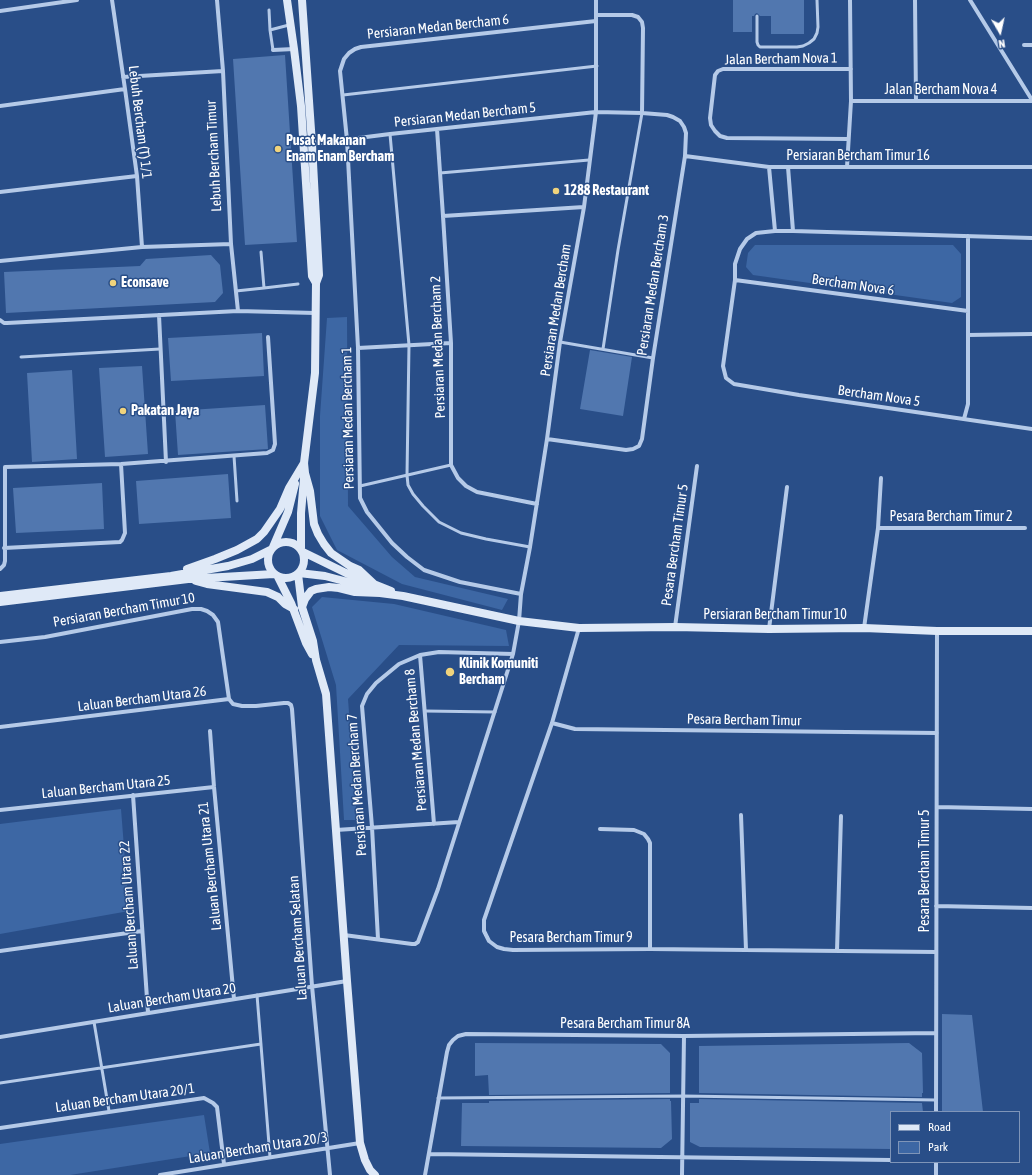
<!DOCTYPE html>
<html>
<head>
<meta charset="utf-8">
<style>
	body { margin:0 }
	#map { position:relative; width:1032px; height:1175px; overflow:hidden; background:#294e88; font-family:"Asap Condensed",sans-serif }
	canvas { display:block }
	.legend { position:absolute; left:890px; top:1111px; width:130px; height:52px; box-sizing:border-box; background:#294e88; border:1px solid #7f95b8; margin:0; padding:5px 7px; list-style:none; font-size:12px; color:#fff }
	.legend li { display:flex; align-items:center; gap:8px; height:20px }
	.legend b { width:20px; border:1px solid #7f95b8 }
	.north { position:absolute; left:980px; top:12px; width:40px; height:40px; -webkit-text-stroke:3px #294e88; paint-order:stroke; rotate:171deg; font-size:11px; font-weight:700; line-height:16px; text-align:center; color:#fff }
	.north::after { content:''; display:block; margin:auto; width:14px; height:18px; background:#fff; clip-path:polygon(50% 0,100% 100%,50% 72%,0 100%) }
</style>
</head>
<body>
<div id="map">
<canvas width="1032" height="1175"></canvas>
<ul class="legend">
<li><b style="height:5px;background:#dfe9f7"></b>Road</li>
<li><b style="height:11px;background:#3d67a4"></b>Park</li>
</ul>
<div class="north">N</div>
</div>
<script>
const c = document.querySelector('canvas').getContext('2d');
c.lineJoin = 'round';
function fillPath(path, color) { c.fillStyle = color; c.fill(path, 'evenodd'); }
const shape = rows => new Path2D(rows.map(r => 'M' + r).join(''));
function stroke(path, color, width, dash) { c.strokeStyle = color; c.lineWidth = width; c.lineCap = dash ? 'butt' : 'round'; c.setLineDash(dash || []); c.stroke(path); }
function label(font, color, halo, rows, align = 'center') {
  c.font = font + ' "Asap Condensed",sans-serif'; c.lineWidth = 3; c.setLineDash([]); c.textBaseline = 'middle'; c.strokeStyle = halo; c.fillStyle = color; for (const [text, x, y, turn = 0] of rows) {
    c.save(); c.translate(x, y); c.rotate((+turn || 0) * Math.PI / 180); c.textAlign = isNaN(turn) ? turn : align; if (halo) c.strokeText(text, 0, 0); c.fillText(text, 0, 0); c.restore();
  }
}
fillPath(shape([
	[755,245,953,245,961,254,961,297,952,303,753,275,746,267,748,253],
	[347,317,348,506,392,557,415,577,508,599,502,610,402,584,337,550,320,516,320,416,327,318],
	[322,597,394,604,506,630,509,646,399,645,348,699,357,820,344,820,336,685,312,607],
	[121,809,129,911,0,934,0,824],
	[204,1115,210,1153,70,1175,0,1175,0,1144]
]), '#3d67a4');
fillPath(shape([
	[733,0,804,0,804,34,771,34,771,16,760,16,757,13,755,14,754,16,752,16,752,32,733,32],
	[285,55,297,242,245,245,233,59],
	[211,255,220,265,223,293,215,302,6,313,4,272,140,266,146,259],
	[262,333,264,376,171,381,168,338],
	[590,350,632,357,623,416,580,409],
	[142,366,148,454,105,457,99,368],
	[72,370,77,459,32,462,27,373],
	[265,405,268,449,178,455,175,411],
	[228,474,231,518,139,524,136,481],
	[102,483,104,529,16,533,13,488],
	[942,1014,972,1015,983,1112,942,1112],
	[475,1043,661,1044,670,1053,670,1093,489,1095,488,1075,475,1076],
	[909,1043,922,1053,923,1093,922,1093,922,1097,699,1093,699,1046],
	[670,1099,670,1101,671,1101,672,1139,661,1148,461,1146,462,1103,489,1103,489,1101],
	[699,1099,922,1103,923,1112,891,1112,891,1149,700,1147,690,1142,690,1103,699,1103]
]), '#5177af');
stroke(shape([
	[269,10,270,30,289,25],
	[757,16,757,42,758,45,760,47,797,47,803,46,809,43,814,39,817,33,818,27,817,0],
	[270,30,273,50],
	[343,95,597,66],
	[390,134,409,345,407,475,408,485,413,494,423,506,439,522,461,533,486,539,530,547],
	[440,173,589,160],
	[264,288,298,284],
	[236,291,264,288,261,252],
	[560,342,653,358],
	[603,349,618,250,642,113],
	[21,357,160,349],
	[234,456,237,501],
	[360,486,451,465],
	[425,711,495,712],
	[257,995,270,1157],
	[94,1022,109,1111],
	[0,1083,261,1044],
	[438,1098,684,1096,936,1100]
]), '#b5cae8', 3);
stroke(shape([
	[112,0,125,89,137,176,142,247,231,244],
	[217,0,223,71,231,244,238,311],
	[915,0,916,101],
	[970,0,1032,100],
	[0,11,77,0],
	[596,15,632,15,638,17,642,22,643,28,642,113],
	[1024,45,1032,45],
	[273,50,294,49],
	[123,77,223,71],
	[851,101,1032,101],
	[0,106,125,89],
	[437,129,443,216,451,343,451,465,458,478,466,486,477,492,537,504],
	[848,139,727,138,720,136,715,131,711,125,710,118,715,75,718,71,723,69,851,69],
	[311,144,390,134,596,112,642,113,667,115,673,117,680,121,684,127,686,133,685,156,653,358,642,439,639,446,633,449,626,450,547,439],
	[685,156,769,167,1032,167],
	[769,167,775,231],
	[788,167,793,231],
	[847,167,851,101,850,0],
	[0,192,137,176],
	[443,216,584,207],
	[1032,238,793,231,775,231,756,233,747,239,740,249,735,264,735,280,723,366,726,378,734,384,799,395,1032,429],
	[0,261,142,247],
	[735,280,968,311],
	[159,315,166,462],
	[0,320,4,323,7,323,238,311,315,313],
	[968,335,1032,334],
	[358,348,451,343],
	[964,419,968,404,968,236],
	[878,528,1025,528],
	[4,548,120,542,122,540,125,533,121,464],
	[0,569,4,565,5,561,5,467,121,464,267,453,273,450,275,444,268,337],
	[521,594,460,582,424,570,407,557,392,543,367,512,360,498,358,348,347,140,340,71,344,59,349,53,355,49,361,47,596,21],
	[675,627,697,466],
	[579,628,552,723,484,920,484,931,489,941,497,947,504,949,513,950,650,949,936,952],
	[864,628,878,528,881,478],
	[769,629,787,487],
	[0,642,45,637,192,609,201,609,207,611,213,615,218,622,229,699],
	[420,655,434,824],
	[552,723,575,729,937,733],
	[0,727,229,699,233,704,242,706,256,706,284,703,288,703,291,705,292,709,312,986,330,1175],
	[210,731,214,787,234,999],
	[133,795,148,1013],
	[937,807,1032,809],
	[0,810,214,787],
	[741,815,746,950],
	[600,829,634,830,644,834,648,839,650,843,650,949],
	[336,830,459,822],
	[936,906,1032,908],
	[344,935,412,944,415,944,418,942,438,889,513,654,519,621,521,594,530,547,547,439,560,342,584,207,596,112,596,0],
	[378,939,372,827,362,706,367,694,376,683,399,664,420,655,439,652,513,654],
	[0,951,142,931],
	[837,951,841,816],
	[0,1037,347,981],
	[936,1112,937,631],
	[0,1128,204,1098,213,1103,217,1107,224,1164],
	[429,1154,891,1160],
	[160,1175,360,1143],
	[425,1175,447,1052,449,1045,453,1040,458,1036,466,1034,684,1036,936,1033],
	[682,1175,684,1036],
	[936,1175,936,1162]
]), '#b5cae8', 4);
stroke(shape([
	[287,0,294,49,301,106,312,276,316,283],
	[302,0,312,144,319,275,316,283,315,373,304,463,305,473,310,491,314,524,318,534,324,544,331,553,350,566,359,570,375,585],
	'268 560a18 18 0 1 1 36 0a18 18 0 1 1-36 0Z',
	[273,547,288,512,295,484],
	[301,548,301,513,304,478],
	[303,552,346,573,391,591],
	[187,569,215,559,237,550,257,539,264,532,280,509,289,488,304,463],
	[299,573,325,576,344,581,372,590],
	[298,574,302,607,313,641,316,660,326,694,347,981,360,1143,365,1160,370,1170,375,1175],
	[278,577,291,603,306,643,312,654],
	[196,581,207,584,267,592,278,597,285,604,294,609],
	[0,596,171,576,228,566,252,559,270,550],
	[0,602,188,579,274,574],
	[302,607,305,599,311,591,316,589,329,587,339,588,355,592,380,593,403,596,519,621,579,628,675,627,769,629,864,628,937,631,1032,631]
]), '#dfe9f7', 8);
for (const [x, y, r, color] of [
	[278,149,4,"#f0d37c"],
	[556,191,4,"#f0d37c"],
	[113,283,4,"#f0d37c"],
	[123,411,4,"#f0d37c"],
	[450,672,5,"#f0d37c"]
]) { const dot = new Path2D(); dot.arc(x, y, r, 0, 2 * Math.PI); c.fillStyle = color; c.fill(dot); stroke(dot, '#294e88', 1.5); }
label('14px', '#fff', '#294e88', [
	["Persiaran Medan Bercham 6",438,27,-6],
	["Jalan Bercham Nova 1",781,59,-1],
	["Jalan Bercham Nova 4",941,90],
	["Persiaran Medan Bercham 5",465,115,-6],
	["Lebuh Bercham (T) 1/1",140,122,83],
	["Lebuh Bercham Timur",214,156,-93],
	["Persiaran Bercham Timur 16",858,156],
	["Persiaran Medan Bercham 3",653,285,-81],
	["Bercham Nova 6",853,285,8],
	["Persiaran Medan Bercham",556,310,-81],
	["Persiaran Medan Bercham 2",438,347,-92],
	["Bercham Nova 5",879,396,8],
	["Persiaran Medan Bercham 1",348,418,-91],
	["Pesara Bercham Timur 2",951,517],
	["Pesara Bercham Timur 5",675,545,-82],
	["Persiaran Bercham Timur 10",124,610,-10],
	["Persiaran Bercham Timur 10",775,615],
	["Laluan Bercham Utara 26",142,699,-7],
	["Pesara Bercham Timur",744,720,1],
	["Persiaran Medan Bercham 8",416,740,-95],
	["Persiaran Medan Bercham 7",357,785,-94],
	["Laluan Bercham Utara 25",106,787,-6],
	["Laluan Bercham Utara 21",210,866,-96],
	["Pesara Bercham Timur 5",925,871,-90],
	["Laluan Bercham Utara 22",129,905,-94],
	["Laluan Bercham Selatan",298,938,-94],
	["Pesara Bercham Timur 9",571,938],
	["Laluan Bercham Utara 20",172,998,-9],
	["Pesara Bercham Timur 8A",625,1024],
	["Laluan Bercham Utara 20/1",125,1098,-8],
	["Laluan Bercham Utara 20/3",258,1148,-9]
]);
label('bold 14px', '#fff', '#294e88', [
	["Pusat Makanan",286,141],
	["Enam Enam Bercham",286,157],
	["1288 Restaurant",564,191],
	["Econsave",121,283],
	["Pakatan Jaya",131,411],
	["Klinik Komuniti",459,664],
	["Bercham",459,680]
], 'left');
</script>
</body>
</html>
